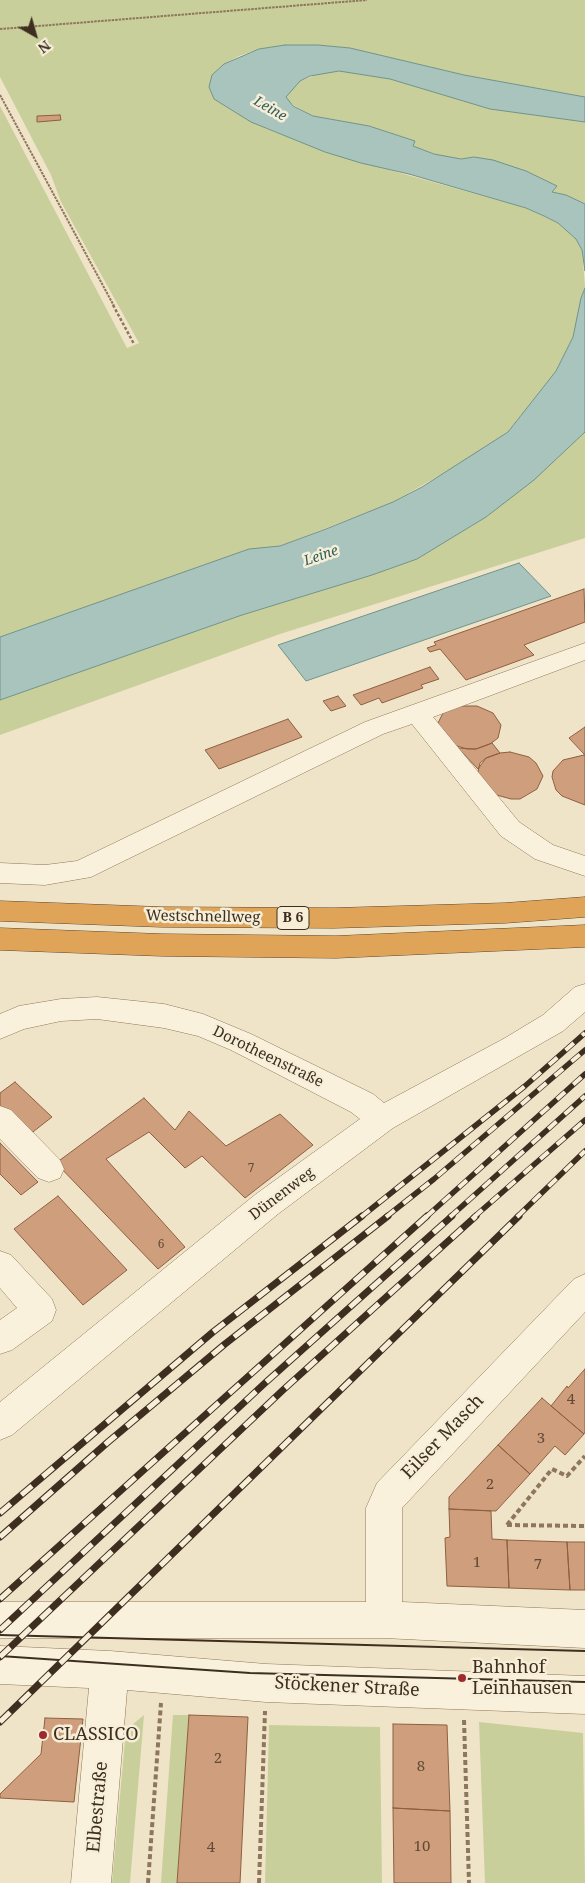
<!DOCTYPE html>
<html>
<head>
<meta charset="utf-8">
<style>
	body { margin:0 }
	#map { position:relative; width:585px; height:1883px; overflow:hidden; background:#f0e4c8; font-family:"Noto Serif",serif }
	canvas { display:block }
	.north { position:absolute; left:10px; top:10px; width:50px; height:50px; -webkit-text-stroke:4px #f7eed8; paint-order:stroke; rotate:142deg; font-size:14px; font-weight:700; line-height:20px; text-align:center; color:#3d2e20 }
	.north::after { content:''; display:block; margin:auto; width:18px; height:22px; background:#3d2e20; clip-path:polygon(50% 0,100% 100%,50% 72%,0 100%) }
</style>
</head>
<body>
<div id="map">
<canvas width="585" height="1883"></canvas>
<div class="north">N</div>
</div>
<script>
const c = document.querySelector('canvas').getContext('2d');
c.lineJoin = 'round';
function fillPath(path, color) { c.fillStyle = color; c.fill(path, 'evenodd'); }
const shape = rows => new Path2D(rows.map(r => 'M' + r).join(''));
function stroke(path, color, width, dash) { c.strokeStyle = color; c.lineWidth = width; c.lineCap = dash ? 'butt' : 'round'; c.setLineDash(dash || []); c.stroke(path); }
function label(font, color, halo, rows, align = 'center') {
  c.font = font + ' "Noto Serif",serif'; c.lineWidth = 5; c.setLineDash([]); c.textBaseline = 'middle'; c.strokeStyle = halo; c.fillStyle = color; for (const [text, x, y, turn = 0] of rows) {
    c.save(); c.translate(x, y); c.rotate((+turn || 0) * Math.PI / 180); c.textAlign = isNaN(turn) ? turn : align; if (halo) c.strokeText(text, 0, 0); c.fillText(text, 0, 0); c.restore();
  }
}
fillPath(shape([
	[0,0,585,0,585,97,464,75,350,48,318,45,285,45,259,49,239,56,224,64,212,75,209,87,214,99,230,109,265,128,325,152,526,208,558,223,576,239,582,250,585,286,573,337,556,371,508,432,468,459,393,502,280,546,249,549,0,637,0,106,127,348,139,343,61,202,51,175,0,77],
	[339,71,390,79,490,109,585,122,585,204,566,195,552,192,556,186,526,171,474,157,461,159,434,154,413,146,415,141,369,126,313,116,288,102,286,97,289,91,300,81,321,73],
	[585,432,585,538,280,634,0,735,0,700,242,615,372,575,417,559,486,517],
	[144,1715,130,1883,112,1883,126,1730],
	[173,1715,189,1715,177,1883,161,1883],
	[479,1722,583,1733,585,1883,485,1883],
	[269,1725,380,1727,382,1883,265,1883]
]), '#c9cf9b');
const water = shape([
	[285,45,318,45,350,48,464,75,585,97,585,122,490,109,390,79,339,71,310,76,300,81,286,97,293,106,313,116,369,126,415,141,413,146,434,154,461,159,474,157,493,160,526,171,557,186,552,192,566,195,585,204,585,271,582,250,576,239,558,223,544,216,526,208,409,174,361,163,325,152,251,122,214,99,209,87,212,75,224,64,259,49,285,45],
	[585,288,585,432,534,480,486,517,417,559,372,575,242,615,0,700,0,637,249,549,280,546,326,529,393,502,422,487,508,432,556,371,573,337,581,298,585,288],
	[519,563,551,596,306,681,278,645,519,563]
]);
fillPath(water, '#a9c4bc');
stroke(water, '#6f938a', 1);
const building = shape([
	[60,115,61,120,37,122,37,116,60,115],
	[584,589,585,622,524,645,534,655,466,680,440,649,430,652,427,648,436,645,434,642,584,589],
	[430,667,439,679,421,685,423,688,382,703,379,698,361,705,353,695,430,667],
	[338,696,346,706,331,711,323,701,338,696],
	[458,706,477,706,493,713,501,725,498,738,490,744,476,749,467,749,450,744,437,725,443,713,458,706],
	[288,719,302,737,219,769,205,750,288,719],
	[585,727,585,755,569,738,585,727],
	[492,743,500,753,486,758,478,769,458,748,476,749,492,743],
	[510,752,529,757,536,763,543,776,537,789,520,799,511,799,493,794,477,776,480,763,486,758,500,753,510,752],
	[584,755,585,755,585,805,562,796,556,790,552,777,553,771,563,760,584,755],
	[15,1082,52,1117,29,1135,0,1106,0,1093,15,1082],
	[144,1098,175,1130,189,1111,226,1146,280,1114,313,1145,245,1198,202,1156,185,1168,149,1132,106,1159,185,1247,158,1269,56,1163,144,1098],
	[0,1143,38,1182,21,1195,0,1174,0,1143],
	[58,1196,127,1270,83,1305,14,1229,58,1196],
	[585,1369,585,1432,584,1434,551,1406,567,1386,568,1388,585,1369],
	[542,1398,584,1434,565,1455,555,1446,530,1474,498,1445,542,1398],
	[498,1445,530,1474,496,1511,449,1509,449,1497,498,1445],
	[449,1509,491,1511,492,1539,507,1540,509,1588,447,1586,445,1538,450,1537,449,1509],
	[507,1540,567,1542,570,1590,509,1588,507,1540],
	[567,1542,585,1542,585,1590,570,1590,567,1542],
	[189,1715,248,1717,240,1883,177,1883,189,1715],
	[45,1718,83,1719,74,1802,0,1798,0,1794,41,1754,45,1718],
	[393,1724,447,1725,450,1811,393,1808,393,1724],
	[393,1808,450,1811,451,1883,394,1883,393,1808]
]);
fillPath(building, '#cf9f7d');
stroke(building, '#8d5f41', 1);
const minor = shape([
	[585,643,585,660,433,717,519,822,553,845,585,856,585,876,535,859,501,836,412,724,383,734,91,877,45,885,0,883,0,863,45,865,77,861,365,722,585,643],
	[585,984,585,1012,563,1031,393,1128,278,1214,12,1435,0,1440,0,1402,256,1194,360,1119,351,1112,231,1050,198,1036,164,1028,97,1019,61,1021,24,1029,0,1039,0,1014,19,1006,61,999,97,997,164,1004,203,1014,251,1034,373,1094,384,1103,505,1038,543,1015,575,987,585,984],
	[0,1106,11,1110,60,1160,64,1169,60,1178,49,1182,38,1178,0,1139,0,1106],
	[0,1251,11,1255,52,1299,56,1310,52,1321,12,1350,0,1354,0,1320,17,1308,0,1288,0,1251],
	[585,1274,585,1312,402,1508,402,1602,585,1610,585,1648,384,1638,0,1638,0,1602,366,1602,366,1508,377,1483,574,1279,585,1274],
	[0,1646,110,1651,266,1664,585,1676,585,1714,266,1702,127,1690,111,1883,71,1883,89,1688,0,1684,0,1646]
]);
const highway = shape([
	[585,897,585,917,505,923,334,928,162,927,0,921,0,901,162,907,334,908,505,903,585,897],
	[585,925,585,947,336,958,162,956,0,950,0,928,162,934,336,936,585,925]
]);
stroke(minor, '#8d765c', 1);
stroke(highway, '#5b4430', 1);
stroke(shape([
	[0,29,367,0],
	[0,95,114,306]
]), '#8d765c', 2, [2.5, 1]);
stroke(shape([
	[113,305,134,344]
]), '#8d765c', 2.5, [3, 2]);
stroke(shape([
	[507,1525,552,1469,567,1476,585,1456],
	[507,1525,585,1526],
	[464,1720,469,1883],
	[148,1883,161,1703],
	[259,1883,265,1711]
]), '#8d765c', 4, [5, 3]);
fillPath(minor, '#faf1dc');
fillPath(highway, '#e0a458');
stroke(shape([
	[0,1635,585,1651],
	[0,1656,250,1673,585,1682]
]), '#3d2e20', 2);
const railFar1 = shape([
	[361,1217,525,1086,585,1033],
	[386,1217,434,1179,585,1050],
	[426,1217,585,1074],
	[450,1217,585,1096],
	[474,1217,585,1120],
	[517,1217,585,1151]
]);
const rail = shape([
	[0,1513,213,1332,362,1216],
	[0,1537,108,1442,225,1344,388,1216],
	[0,1599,427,1216],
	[0,1630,265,1383,452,1216],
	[0,1657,283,1390,476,1216],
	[0,1722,519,1216]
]);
stroke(railFar1, '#3d2e20', 5.5);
stroke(rail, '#3d2e20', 7);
stroke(railFar1, '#f7eed8', 4, [11]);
stroke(rail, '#f7eed8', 5, [14]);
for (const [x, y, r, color] of [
	[462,1678,5,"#9e2a2b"],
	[43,1735,5,"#9e2a2b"]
]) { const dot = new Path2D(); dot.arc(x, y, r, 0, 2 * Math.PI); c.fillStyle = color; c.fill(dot); stroke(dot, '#f7eed8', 2); }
label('12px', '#624a37', null, [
	["7",251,1169],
	["6",161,1245]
]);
label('italic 14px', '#2f5d5a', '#f7eed8', [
	["Leine",270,109,30],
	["Leine",321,556,-19]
]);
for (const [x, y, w] of [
	[293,918,32]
]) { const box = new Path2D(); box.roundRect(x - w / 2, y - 11.5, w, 23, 4); c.fillStyle = '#f7eed8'; c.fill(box); stroke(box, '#3d2e20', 1); }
label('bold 14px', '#3d2e20', null, [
	["B 6",293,918]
]);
label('15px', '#3d2e20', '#f7eed8', [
	["Westschnellweg",203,917,1],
	["Dorotheenstraße",268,1057,26],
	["Dünenweg",282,1194,-37]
]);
label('15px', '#624a37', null, [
	["4",571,1400],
	["3",541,1439],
	["2",490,1485],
	["1",477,1563],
	["7",538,1565],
	["2",218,1759],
	["8",421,1767],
	["10",422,1847],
	["4",211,1848]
]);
label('18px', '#3d2e20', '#f7eed8', [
	["Eilser Masch",443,1437,-46],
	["Stöckener Straße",347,1687,3],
	["Elbestraße",98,1807,-85]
]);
label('18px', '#3d2e20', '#f7eed8', [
	["Bahnhof",472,1668],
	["Leinhausen",472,1689],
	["CLASSICO",53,1735]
], 'left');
</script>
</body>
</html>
